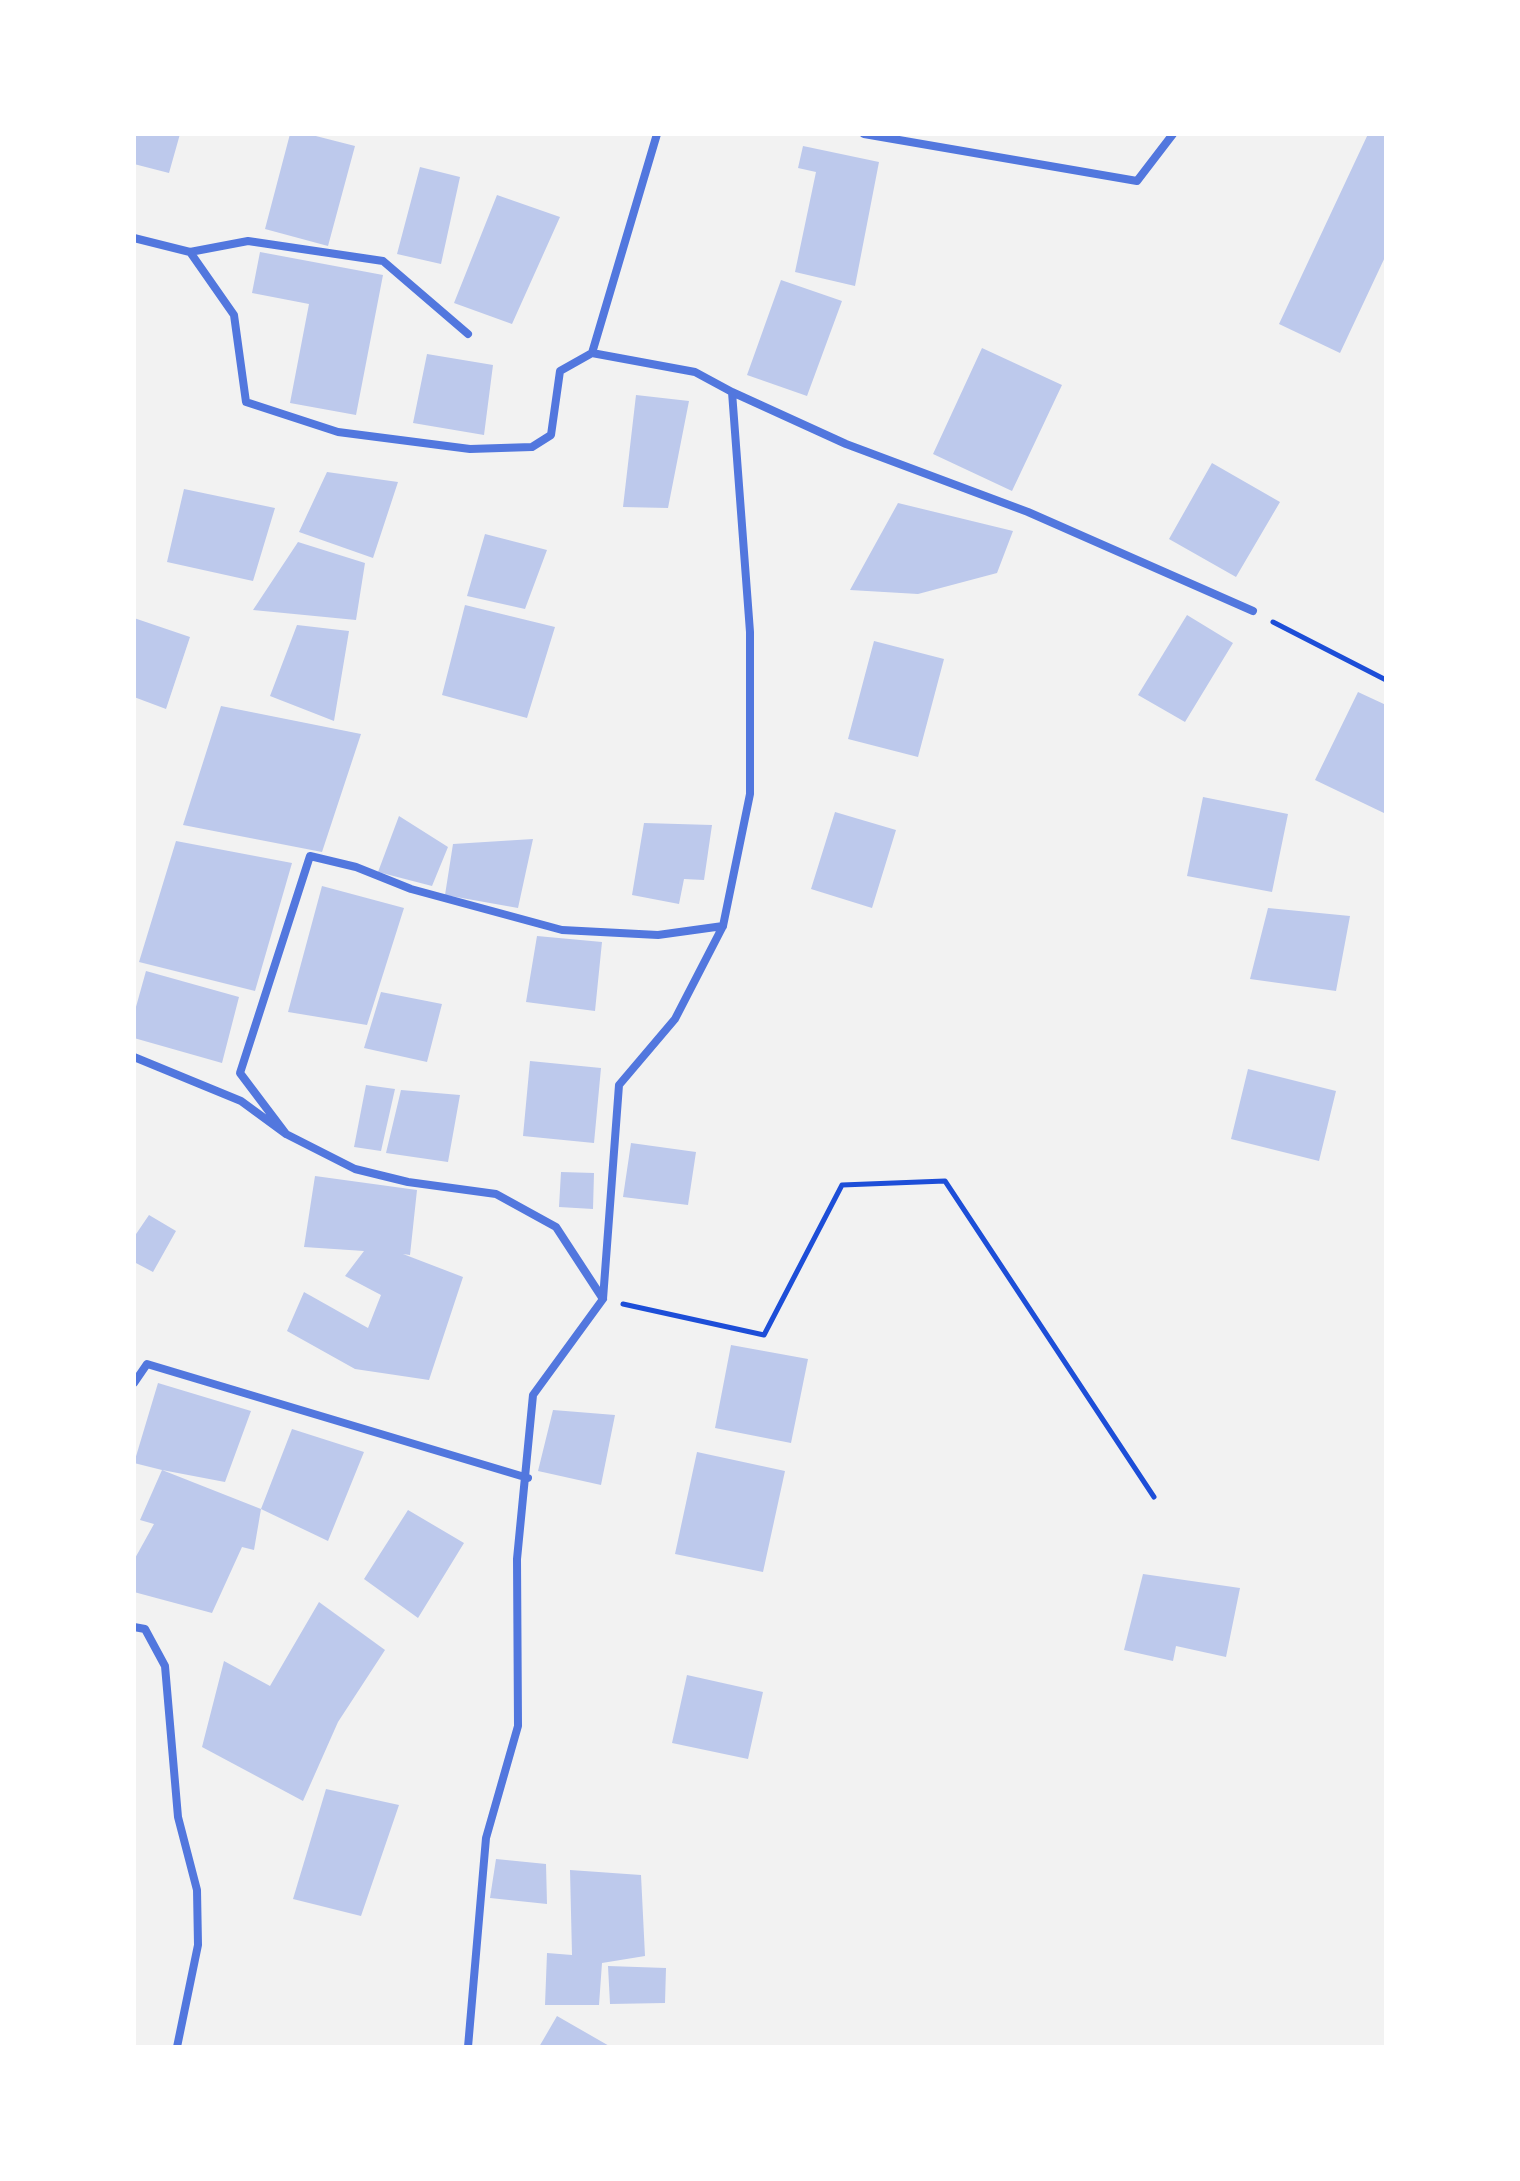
<!DOCTYPE html>
<html>
<head>
<meta charset="utf-8">
<style>
	body { margin:0 }
	#map { position:relative; width:1520px; height:2181px; overflow:hidden; background:#f2f2f2; font-family:"Golos Text",sans-serif }
	canvas { display:block }
	.frame { position:absolute; inset:0; border:136px solid #fff; pointer-events:none }
</style>
</head>
<body>
<div id="map">
<canvas width="1520" height="2181"></canvas>
<div class="frame"></div>
</div>
<script>
const c = document.querySelector('canvas').getContext('2d');
c.lineJoin = 'round';
function fillPath(path, color) { c.fillStyle = color; c.fill(path, 'evenodd'); }
const shape = rows => new Path2D(rows.map(r => 'M' + r).join(''));
function stroke(path, color, width, dash) { c.strokeStyle = color; c.lineWidth = width; c.lineCap = dash ? 'butt' : 'round'; c.setLineDash(dash || []); c.stroke(path); }
fillPath(shape([
	[134,134,180,134,169,173,134,164],
	[290,134,308,134,355,146,328,246,265,229],
	[1368,134,1386,134,1386,255,1340,353,1279,324],
	[803,146,879,162,855,286,795,272,816,172,798,168],
	[420,167,460,177,441,264,397,254],
	[497,195,560,217,512,324,454,303],
	[260,252,383,275,356,415,290,403,309,304,252,293],
	[781,280,842,301,807,396,747,375],
	[982,348,1062,385,1012,491,933,454],
	[427,354,493,365,484,435,413,423],
	[636,395,689,401,668,508,623,507],
	[1212,463,1280,502,1236,577,1169,539],
	[327,472,398,482,373,558,299,532],
	[184,489,275,508,253,581,167,562],
	[898,503,1013,531,997,573,918,594,850,590],
	[485,534,547,550,525,609,467,596],
	[298,542,365,563,356,620,253,610],
	[465,605,555,627,527,718,442,695],
	[1187,615,1233,643,1185,722,1138,695],
	[134,618,190,637,166,709,134,697],
	[297,625,349,631,334,721,270,696],
	[874,641,944,659,918,757,848,739],
	[1358,692,1386,705,1386,814,1315,780],
	[221,706,361,734,322,852,183,825],
	[1203,797,1288,814,1272,892,1187,876],
	[835,812,896,830,872,908,811,889],
	[399,816,448,847,432,886,378,872],
	[644,823,712,825,704,880,684,879,679,904,632,895],
	[533,839,518,908,445,895,453,844],
	[176,841,292,863,255,991,139,962],
	[322,886,404,908,367,1025,288,1012],
	[1268,908,1350,916,1336,991,1250,979],
	[537,936,602,942,595,1011,526,1002],
	[146,971,239,997,222,1063,134,1038,134,1014],
	[381,992,442,1004,427,1062,364,1048],
	[530,1061,601,1068,594,1143,523,1136],
	[1248,1069,1336,1091,1319,1161,1231,1139],
	[366,1085,395,1089,381,1151,354,1147],
	[401,1090,460,1095,448,1162,386,1153],
	[631,1143,696,1152,688,1205,623,1197],
	[561,1172,594,1173,593,1209,559,1207],
	[315,1176,417,1190,410,1255,403,1254,463,1277,429,1380,355,1369,287,1331,304,1292,368,1328,381,1295,345,1276,364,1251,304,1247],
	[149,1215,176,1231,153,1272,134,1262,134,1237],
	[731,1345,808,1359,791,1443,715,1428],
	[158,1383,251,1411,225,1482,162,1470,261,1509,254,1550,242,1547,212,1613,134,1592,134,1560,154,1524,140,1520,162,1470,134,1463],
	[553,1410,615,1415,601,1485,538,1471],
	[292,1429,364,1452,328,1541,261,1509],
	[697,1452,785,1471,763,1572,675,1554],
	[408,1510,464,1543,418,1618,364,1579],
	[1143,1574,1240,1588,1226,1657,1176,1646,1173,1661,1124,1650],
	[319,1602,385,1650,338,1722,303,1801,202,1747,224,1661,270,1686],
	[687,1675,763,1692,748,1759,672,1743],
	[326,1789,399,1805,361,1916,293,1899],
	[496,1859,546,1864,547,1904,490,1898],
	[570,1870,641,1875,645,1956,602,1963,599,2005,545,2005,547,1953,572,1955],
	[608,1966,666,1968,665,2003,610,2004],
	[557,2016,611,2047,539,2047]
]), '#bdc9ec');
stroke(shape([
	[1273,622,1386,680],
	[623,1304,764,1335,842,1185,945,1181,1154,1497]
]), '#1d4ed8', 5);
stroke(shape([
	[864,134,1137,181,1173,134],
	[134,238,190,252,234,315,246,402,338,432,470,449,532,447,551,435,560,371,592,353,695,372,732,392,750,632,750,794,723,926,675,1019,619,1085,603,1299,533,1395,517,1559,518,1726,486,1838,468,2047],
	[190,252,248,241,383,261,468,334],
	[592,353,657,134],
	[732,392,846,444,1028,512,1253,611],
	[134,1057,241,1101,286,1134,355,1169,408,1182,496,1194,556,1227,603,1299],
	[286,1134,240,1073,310,856,356,867,411,889,562,930,658,935,723,926],
	[134,1383,147,1364,528,1478],
	[134,1627,145,1629,165,1666,178,1817,197,1890,198,1945,177,2047]
]), '#5277de', 8);
</script>
</body>
</html>
